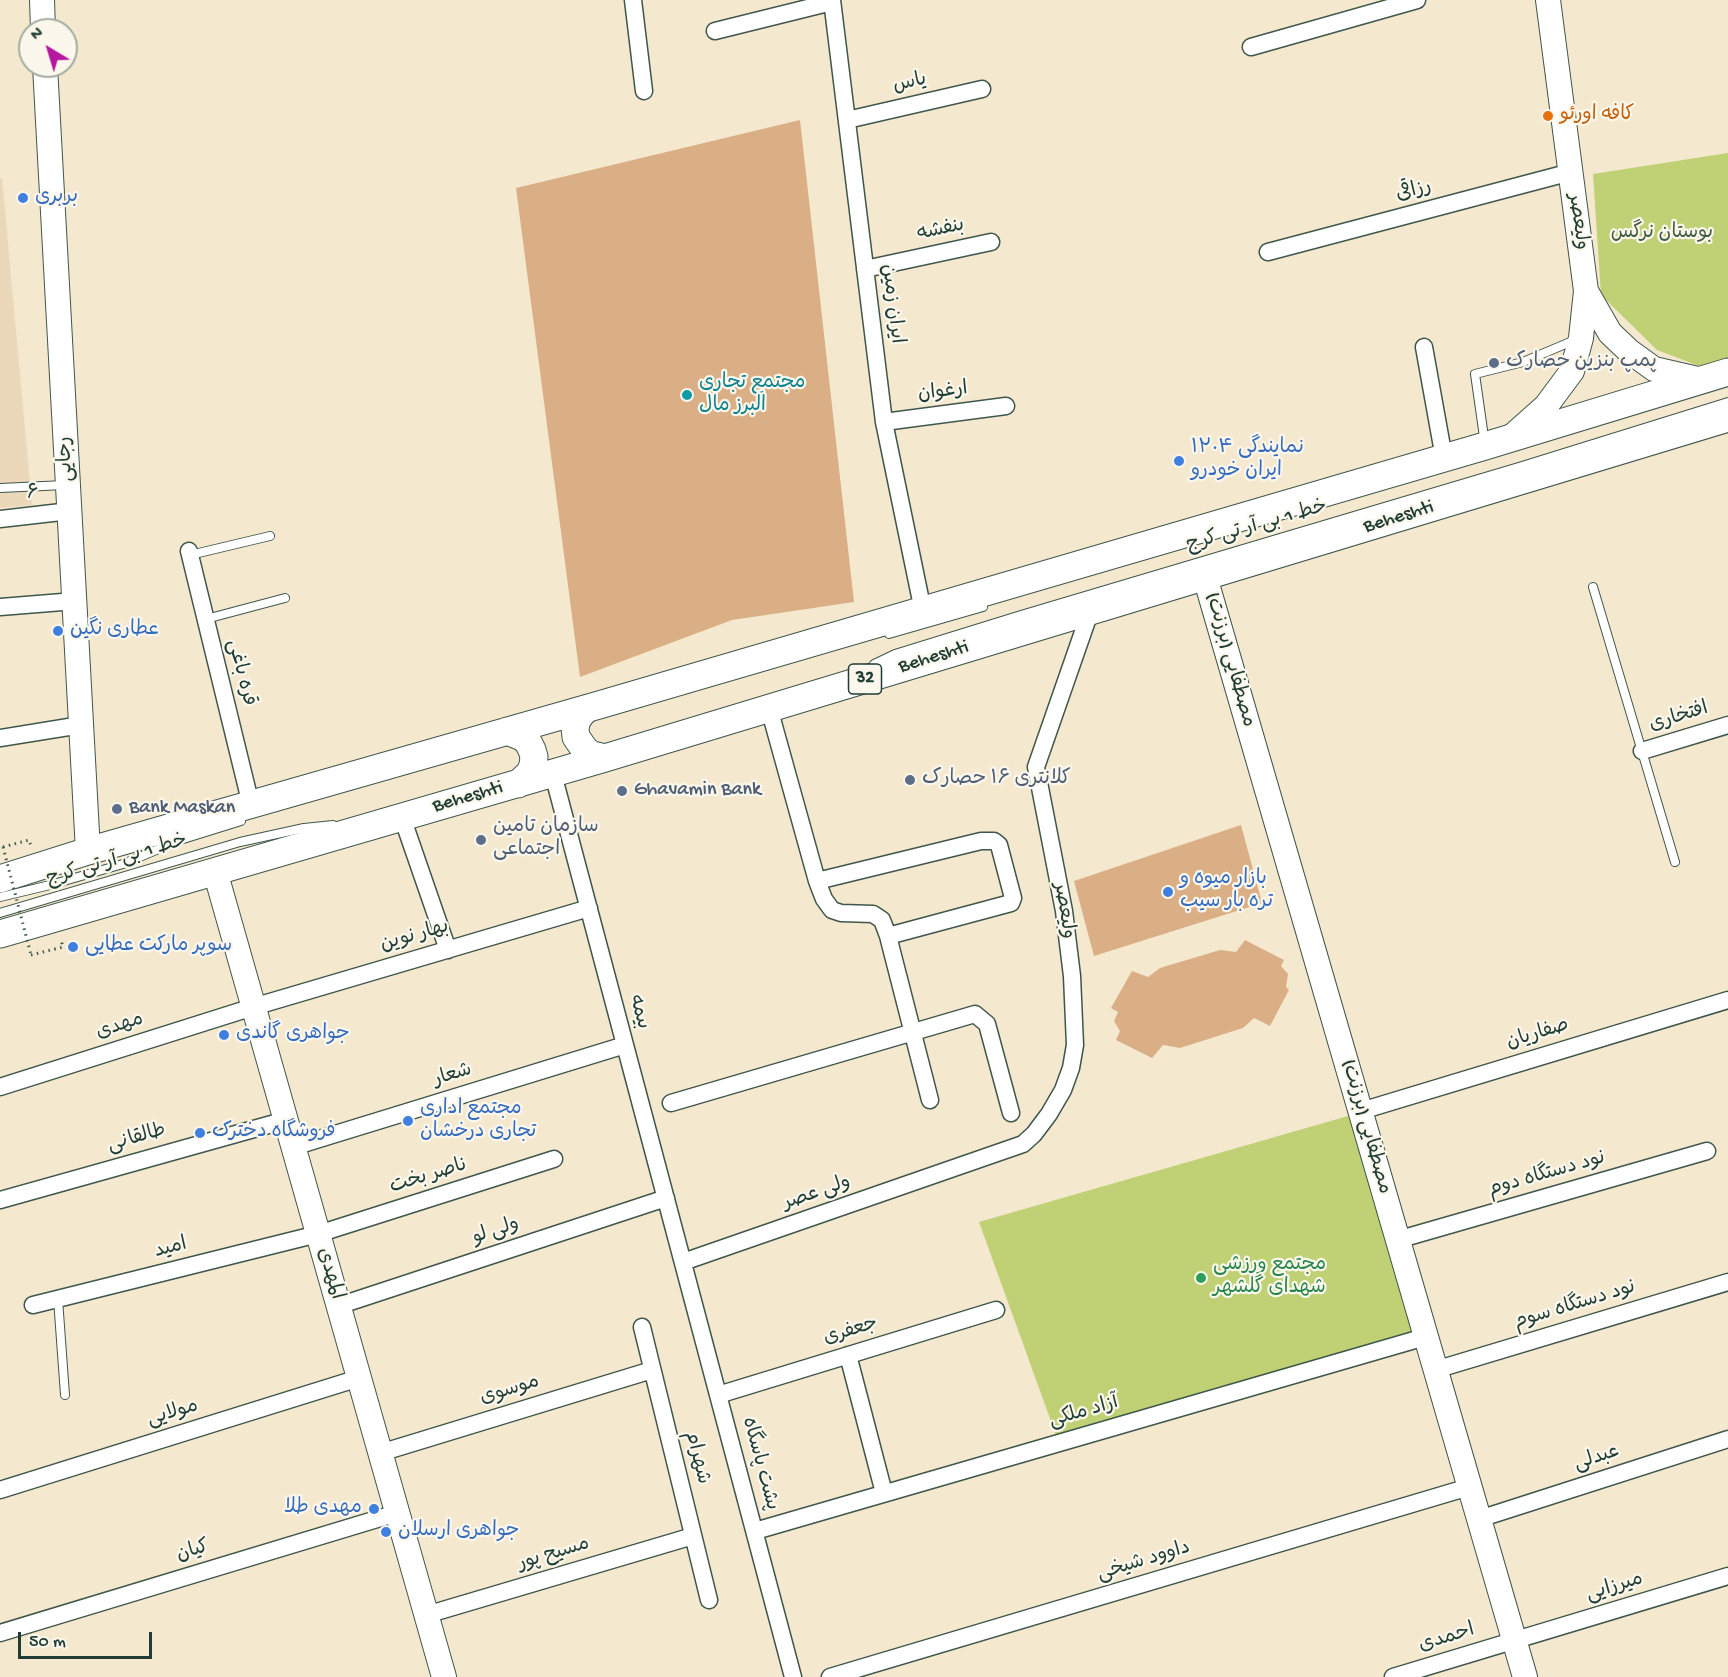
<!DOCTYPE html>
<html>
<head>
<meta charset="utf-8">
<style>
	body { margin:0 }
	#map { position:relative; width:1728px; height:1677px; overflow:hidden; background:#f4e8cf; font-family:"Gochi Hand",sans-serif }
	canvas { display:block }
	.north { position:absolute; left:18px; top:18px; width:60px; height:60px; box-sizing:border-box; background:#fbf7ec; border:2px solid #a3ada2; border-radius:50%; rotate:322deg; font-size:16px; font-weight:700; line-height:24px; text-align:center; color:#1f3d34 }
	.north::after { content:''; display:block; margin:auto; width:21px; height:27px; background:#b5179e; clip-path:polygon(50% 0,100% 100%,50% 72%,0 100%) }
	.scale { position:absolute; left:18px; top:1632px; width:134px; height:27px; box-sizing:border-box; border:3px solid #1f3d34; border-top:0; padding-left:8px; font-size:18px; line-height:21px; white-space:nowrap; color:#1f3d34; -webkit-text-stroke:4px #fbf7ec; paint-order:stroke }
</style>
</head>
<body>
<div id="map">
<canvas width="1728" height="1677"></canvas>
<div class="north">N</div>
<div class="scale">50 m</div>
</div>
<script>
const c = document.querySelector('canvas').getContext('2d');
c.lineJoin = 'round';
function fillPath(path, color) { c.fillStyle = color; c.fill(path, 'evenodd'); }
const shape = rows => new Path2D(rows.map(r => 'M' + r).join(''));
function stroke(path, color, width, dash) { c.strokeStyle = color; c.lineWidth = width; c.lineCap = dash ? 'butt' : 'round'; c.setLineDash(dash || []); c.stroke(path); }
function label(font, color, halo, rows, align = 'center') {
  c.font = font + ' "Gochi Hand","Playpen Sans Arabic",sans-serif'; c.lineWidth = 4.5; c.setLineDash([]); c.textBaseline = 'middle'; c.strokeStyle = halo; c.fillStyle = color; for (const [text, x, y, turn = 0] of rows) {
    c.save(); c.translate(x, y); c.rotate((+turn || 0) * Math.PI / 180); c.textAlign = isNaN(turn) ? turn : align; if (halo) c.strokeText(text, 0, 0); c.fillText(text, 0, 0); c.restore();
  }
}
fillPath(shape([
	[0,178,2,178,32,505,0,508]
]), '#ebd8ba');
fillPath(shape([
	[1728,153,1728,362,1707,369,1657,350,1601,295,1593,174],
	[1355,1114,1419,1334,1061,1449,979,1222]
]), '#bfd174');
fillPath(shape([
	[800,120,854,602,732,620,580,677,516,188],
	[1241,825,1262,903,1094,956,1074,881],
	[1245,940,1284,960,1281,966,1288,974,1286,987,1289,990,1270,1026,1254,1018,1243,1028,1180,1048,1163,1045,1152,1058,1116,1040,1120,1031,1114,1021,1118,1012,1111,1008,1132,971,1148,977,1160,968,1220,950,1236,952]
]), '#dbaf85');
const lane = shape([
	[1485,444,1475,374,1523,362,1575,340],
	[0,488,65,485],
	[190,555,270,536],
	[1593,587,1675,862],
	[206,619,285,598],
	[889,634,983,607],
	[874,664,895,654,1021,615,1522,466,1728,402],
	[0,897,50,885,123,864,180,840,241,821],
	[0,913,240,842,304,828,333,825],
	[58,1299,65,1395]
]);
const street = shape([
	[633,0,644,91],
	[832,0,884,422,923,611],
	[715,31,832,2],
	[1251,47,1417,0],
	[847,120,982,89],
	[1268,252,1571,172],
	[865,269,991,242],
	[1424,347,1444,458],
	[884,422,1006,406],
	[0,519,70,511],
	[189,551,251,805],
	[0,607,75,601],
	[769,708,817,881,824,899,832,910,841,913,873,914,882,920,888,936,930,1100],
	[0,738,81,725],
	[1642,751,1728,725],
	[553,774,793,1677],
	[402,817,448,950],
	[817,881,981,841,994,841,999,845,1013,898,1011,903,888,936],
	[0,1087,253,1007,589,908],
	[671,1103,975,1014,987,1024,1011,1113],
	[1361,1111,1728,1000],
	[293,1147,625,1045],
	[0,1200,286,1120],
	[1397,1240,1707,1151],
	[683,1262,1023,1144,1034,1134,1049,1114,1063,1090,1071,1068,1075,1045,1072,976,1064,911,1036,767,1090,612],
	[33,1305,318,1234,554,1159],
	[338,1306,666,1198],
	[642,1327,709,1600],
	[848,1355,884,1493],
	[1435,1370,1728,1282],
	[718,1395,996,1310],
	[380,1453,652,1370],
	[0,1490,359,1378],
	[1479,1519,1728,1439],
	[755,1531,1425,1337],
	[426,1615,693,1536],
	[0,1633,397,1513],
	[830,1677,1469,1487],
	[1393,1677,1728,1576]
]);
const secondary = shape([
	[42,0,43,30],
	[1548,0,1586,291,1610,333,1629,351,1654,369,1702,380],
	[45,66,88,851],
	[1509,439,1546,406,1572,371,1581,338,1586,291],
	[1205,577,1525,1677],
	[215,871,444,1677]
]);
const primary = shape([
	[588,708,582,713,577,720,575,728,576,737,585,750,592,755,605,758],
	[507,731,522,737,528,742,532,750,534,757,533,765,530,773,518,784],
	[0,879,88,851,599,705,1485,446,1728,372],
	[0,934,605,758,1728,418]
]);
stroke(lane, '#3f574b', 10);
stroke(street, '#3f574b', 19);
stroke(secondary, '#3f574b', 26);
stroke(primary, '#3f574b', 29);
stroke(shape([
	[3,847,29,840,31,846],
	[31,955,63,947,61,940]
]), '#3f574b', 3, [1.5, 4.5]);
stroke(lane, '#fff', 8);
stroke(street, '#fff', 16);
stroke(secondary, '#fff', 24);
stroke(primary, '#fff', 27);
stroke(shape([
	[3,847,31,955]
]), '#3f574b', 3, [1.5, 4.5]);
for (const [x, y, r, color] of [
	[1548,116,6,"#e8710a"],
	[23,198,6,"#3f7fe0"],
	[1494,363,6,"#5c6f8a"],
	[687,395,6,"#0f9aa8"],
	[1179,461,6,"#3f7fe0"],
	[58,631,6,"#3f7fe0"],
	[910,780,6,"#5c6f8a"],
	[622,791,6,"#5c6f8a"],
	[117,809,6,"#5c6f8a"],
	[481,840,6,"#5c6f8a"],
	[1168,892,6,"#3f7fe0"],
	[73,947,6,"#3f7fe0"],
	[224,1035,6,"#3f7fe0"],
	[408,1121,6,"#3f7fe0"],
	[200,1133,6,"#3f7fe0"],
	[1201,1278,6,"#2e9e5b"],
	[374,1509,6,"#3f7fe0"],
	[386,1532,6,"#3f7fe0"]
]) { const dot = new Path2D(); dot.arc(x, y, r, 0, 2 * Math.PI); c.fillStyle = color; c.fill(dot); stroke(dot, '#fbf7ec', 2); }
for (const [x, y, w] of [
	[865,679,33]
]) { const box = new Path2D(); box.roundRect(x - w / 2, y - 15, w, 30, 4.5); c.fillStyle = '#fbf7ec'; c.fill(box); stroke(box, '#1f3d34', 1.5); }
label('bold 18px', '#1f3d34', null, [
	["32",865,679]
]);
label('20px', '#1f3d34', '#fbf7ec', [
	["یاس",910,84,-13],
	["رزاقی",1414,192,-15],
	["ولیعصر",1577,222,82],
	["بنفشه",941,231,-12],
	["ایران زمین",891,304,83],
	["ارغوان",943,393,-7],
	["رجایی",67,459,-93],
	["۶",33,494,-6],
	["Beheshti",1399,518,-17],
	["خط 1 بی آر تی کرج",1257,527,-16],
	["Beheshti",934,658,-17],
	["مصطفایی (برزنت)",1229,660,74],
	["قره باغی",240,673,76],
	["افتخاری",1679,718,-17],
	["Beheshti",468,798,-16],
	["خط 1 بی آر تی کرج",117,861,-16],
	["ولیعصر",1063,911,81],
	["بهار نوین",415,937,-16],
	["بیمه",638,1012,75],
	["مهدی",120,1027,-18],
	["صفاریان",1538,1035,-17],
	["شعار",453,1076,-17],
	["مصطفایی (برزنت)",1365,1127,74],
	["طالقانی",137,1139,-16],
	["نود دستگاه دوم",1547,1175,-16],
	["ناصر بخت",429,1177,-17],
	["ولی عصر",817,1194,-19],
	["ولی لو",496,1232,-18],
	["امید",171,1249,-14],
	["المهدی",329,1274,74],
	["نود دستگاه سوم",1575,1306,-17],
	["جعفری",851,1332,-17],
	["موسوی",510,1391,-17],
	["آزاد ملکی",1084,1413,-16],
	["مولایی",173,1414,-17],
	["شهرام",696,1458,76],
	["عبدلی",1597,1459,-18],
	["پشت پاسگاه",759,1464,75],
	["کیان",193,1552,-17],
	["مسیح پور",554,1555,-17],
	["داوود شیخی",1144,1562,-17],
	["میرزایی",1615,1588,-17],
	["احمدی",1447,1639,-17]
]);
label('20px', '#c56008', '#fbf7ec', [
	["کافه اورئو",1560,116]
], 'left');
label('20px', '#366cbe', '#fbf7ec', [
	["بربری",35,198],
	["۱۲۰۴ نمایندگی",1191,449],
	["ایران خودرو",1191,472],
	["عطاری نگین",70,631],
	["بازار میوه و",1180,880],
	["تره بار سیب",1180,903],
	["سوپر مارکت عطایی",85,947],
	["جواهری گاندی",236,1035],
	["مجتمع اداری",420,1110],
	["تجاری درخشان",420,1133],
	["فروشگاه دخترک",212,1133],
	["مهدی طلا",362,1509,"right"],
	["جواهری ارسلان",398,1532]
], 'left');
label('20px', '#3f5b41', '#fbf7ec', [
	["بوستان نرگس",1662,234]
]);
label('20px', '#4e5e75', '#fbf7ec', [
	["پمپ بنزین حصارک",1506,363],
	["کلانتری ۱۶ حصارک",922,780],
	["Ghavamin Bank",634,791],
	["Bank Maskan",129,809],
	["سازمان تامین",493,828],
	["اجتماعی",493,851]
], 'left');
label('20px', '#0d838f', '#fbf7ec', [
	["مجتمع تجاری",699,384],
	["البرز مال",699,407]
], 'left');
label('20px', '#27864d', '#fbf7ec', [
	["مجتمع ورزشی",1213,1266],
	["شهدای گلشهر",1213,1289]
], 'left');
</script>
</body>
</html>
